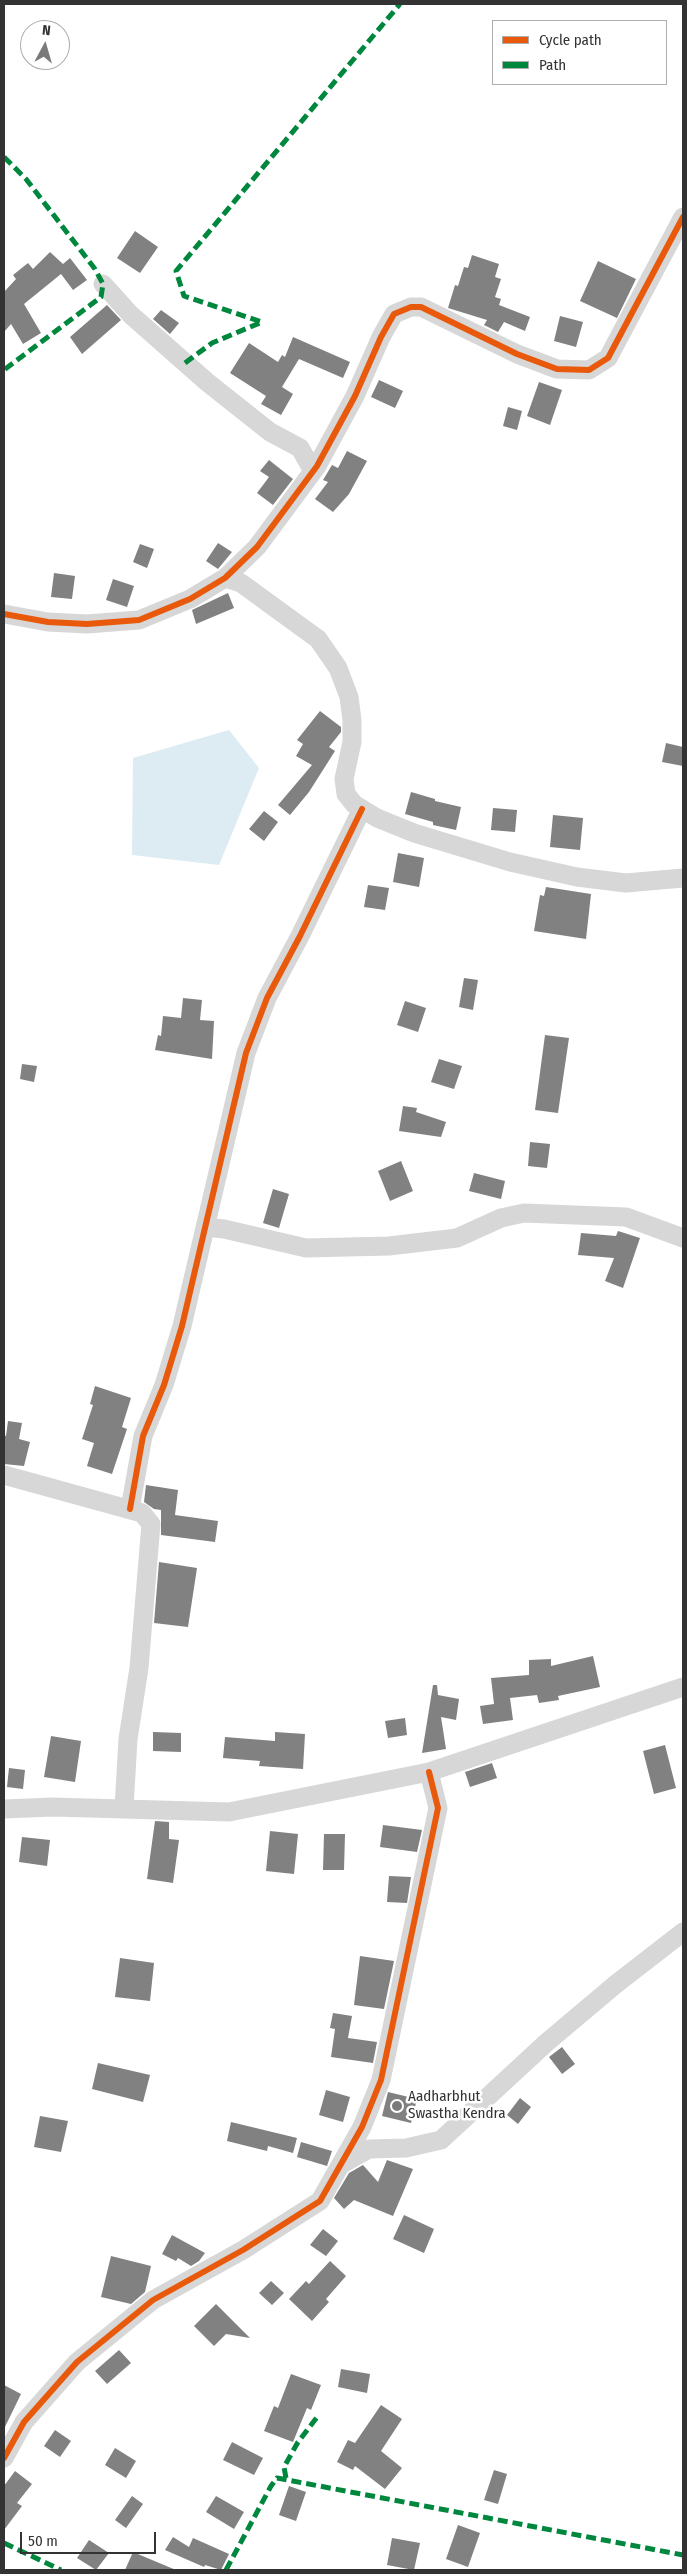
<!DOCTYPE html>
<html>
<head>
<meta charset="utf-8">
<style>
	body { margin:0 }
	#map { position:relative; width:687px; height:2574px; overflow:hidden; background:#fff; font-family:"Fira Sans Condensed",sans-serif }
	canvas { display:block }
	.frame { position:absolute; inset:0; border:5px solid #333; pointer-events:none }
	.legend { position:absolute; left:492px; top:20px; width:175px; height:65px; box-sizing:border-box; background:#fff; border:1px solid #adadad; margin:0; padding:6px 9px; list-style:none; font-size:15px; color:#333 }
	.legend li { display:flex; align-items:center; gap:10px; height:25px }
	.legend b { width:25px; border:1px solid #adadad }
	.north { position:absolute; left:20px; top:20px; width:50px; height:50px; box-sizing:border-box; background:#fff; border:1px solid #adadad; border-radius:50%; rotate:6deg; font-size:14px; font-weight:700; line-height:20px; text-align:center; color:#333 }
	.north::after { content:''; display:block; margin:auto; width:18px; height:22px; background:#7a7a7a; clip-path:polygon(50% 0,100% 100%,50% 72%,0 100%) }
	.scale { position:absolute; left:20px; top:2532px; width:136px; height:22px; box-sizing:border-box; border:2px solid #333; border-top:0; padding-left:6px; font-size:15px; line-height:18px; white-space:nowrap; color:#333; -webkit-text-stroke:4px #fff; paint-order:stroke }
</style>
</head>
<body>
<div id="map">
<canvas width="687" height="2574"></canvas>
<div class="frame"></div>
<ul class="legend">
<li><b style="height:6px;background:#e8590c"></b>Cycle path</li>
<li><b style="height:6px;background:#00873e"></b>Path</li>
</ul>
<div class="north">N</div>
<div class="scale">50 m</div>
</div>
<script>
const c = document.querySelector('canvas').getContext('2d');
c.lineJoin = 'round';
function fillPath(path, color) { c.fillStyle = color; c.fill(path, 'evenodd'); }
const shape = rows => new Path2D(rows.map(r => 'M' + r).join(''));
function stroke(path, color, width, dash) { c.strokeStyle = color; c.lineWidth = width; c.lineCap = dash ? 'butt' : 'round'; c.setLineDash(dash || []); c.stroke(path); }
function label(font, color, halo, rows, align = 'center') {
  c.font = font + ' "Fira Sans Condensed",sans-serif'; c.lineWidth = 5; c.setLineDash([]); c.textBaseline = 'middle'; c.strokeStyle = halo; c.fillStyle = color; for (const [text, x, y, turn = 0] of rows) {
    c.save(); c.translate(x, y); c.rotate((+turn || 0) * Math.PI / 180); c.textAlign = isNaN(turn) ? turn : align; if (halo) c.strokeText(text, 0, 0); c.fillText(text, 0, 0); c.restore();
  }
}
fillPath(shape([
	[229,730,259,768,219,865,132,855,133,758]
]), '#ddebf3');
fillPath(shape([
	[135,231,158,247,140,273,117,258],
	[50,252,63,264,70,258,87,280,73,290,61,274,24,304,41,333,23,344,11,324,4,332,4,292,16,279,13,275,28,263,33,269],
	[472,255,499,264,495,277,501,279,495,297,501,299,499,305,530,317,525,331,504,322,498,332,484,325,487,320,448,308,455,285,458,286,464,267,468,268],
	[598,261,636,279,617,318,580,301],
	[107,305,121,320,82,354,70,337],
	[161,310,179,323,170,334,153,319],
	[560,316,583,322,576,347,554,341],
	[293,337,350,362,343,378,299,359,282,387,293,394,281,415,261,404,266,396,230,373,249,343,278,362,282,355,285,357],
	[379,380,403,391,395,408,371,397],
	[539,382,562,390,550,425,527,416],
	[508,407,522,411,517,430,503,426],
	[347,451,367,461,349,494,333,512,315,499,328,482,323,480,332,465,338,468],
	[269,460,293,479,273,505,257,493,269,477,260,471],
	[218,543,232,552,218,569,206,561],
	[140,544,154,549,147,568,133,562],
	[54,573,75,576,72,599,51,597],
	[113,579,134,586,127,607,106,600],
	[228,593,234,608,196,624,192,610],
	[320,711,341,727,341,732,329,747,335,751,309,792,290,815,278,805,312,765,296,756,303,744,297,740],
	[666,743,683,747,683,766,662,762],
	[411,792,435,799,435,801,461,807,456,830,433,825,433,822,405,814],
	[493,808,517,810,515,832,491,830],
	[264,811,278,822,264,841,249,829],
	[553,815,583,818,580,850,550,847],
	[398,853,424,858,419,887,393,882],
	[368,885,389,888,385,910,364,907],
	[546,887,591,894,586,939,534,931,540,895,544,896],
	[464,978,478,980,473,1010,459,1007],
	[183,998,202,1000,200,1020,214,1021,212,1059,155,1050,158,1035,161,1036,163,1016,181,1018],
	[405,1001,426,1008,418,1032,397,1025],
	[545,1035,569,1038,558,1113,535,1110],
	[439,1059,462,1066,454,1089,431,1082],
	[22,1064,37,1066,34,1082,20,1079],
	[403,1106,417,1108,416,1112,446,1122,441,1137,399,1131],
	[530,1142,550,1144,547,1168,528,1166],
	[401,1161,413,1191,390,1201,378,1171],
	[474,1173,505,1181,501,1199,469,1191],
	[273,1189,289,1194,279,1228,263,1223],
	[618,1231,640,1238,623,1288,605,1281,614,1258,578,1255,581,1233,616,1236],
	[95,1386,131,1398,122,1427,127,1429,112,1474,87,1466,94,1443,82,1439,93,1405,90,1404],
	[8,1421,22,1423,19,1439,30,1442,24,1466,4,1464,4,1435,6,1436],
	[146,1485,178,1490,175,1515,218,1521,215,1542,161,1535,161,1510,154,1509,144,1502],
	[159,1562,197,1568,188,1627,154,1623],
	[593,1656,600,1687,558,1696,559,1700,539,1703,537,1695,510,1698,513,1720,483,1724,480,1706,494,1704,491,1678,529,1675,529,1660,551,1659,551,1666],
	[433,1685,437,1685,438,1695,459,1699,456,1720,441,1717,446,1749,422,1753],
	[405,1718,407,1735,388,1738,385,1721],
	[153,1732,181,1733,181,1752,153,1751],
	[275,1732,305,1734,303,1769,259,1766,260,1761,223,1758,225,1737,275,1741],
	[51,1736,81,1741,75,1782,44,1777],
	[665,1745,676,1788,654,1794,643,1751],
	[492,1763,497,1778,470,1787,465,1772],
	[9,1768,25,1770,23,1789,7,1787],
	[155,1821,169,1822,169,1839,179,1840,173,1883,147,1879],
	[383,1825,422,1830,417,1852,380,1847],
	[270,1831,298,1834,294,1874,266,1871],
	[324,1834,345,1834,344,1870,323,1870],
	[22,1837,50,1840,47,1866,19,1862],
	[389,1876,411,1877,407,1903,387,1902],
	[360,1956,394,1961,384,2009,354,2005],
	[120,1958,154,1963,150,2001,115,1997],
	[333,2013,352,2016,348,2038,377,2042,373,2063,331,2057,335,2029,330,2028],
	[562,2047,575,2064,562,2074,549,2057],
	[98,2063,150,2075,143,2102,92,2089],
	[326,2090,350,2097,343,2122,319,2115],
	[388,2092,417,2099,411,2123,382,2116],
	[520,2098,531,2107,518,2124,507,2115],
	[40,2116,68,2121,61,2152,34,2147],
	[231,2122,297,2138,293,2153,268,2146,267,2151,227,2141],
	[301,2142,332,2151,327,2166,297,2157],
	[387,2160,413,2169,393,2216,354,2200,344,2209,334,2198,349,2173,363,2165,378,2182],
	[404,2215,434,2229,424,2253,393,2239],
	[323,2229,338,2241,326,2256,310,2245],
	[172,2235,205,2253,199,2261,191,2266,178,2258,176,2261,162,2254],
	[111,2256,151,2266,145,2292,131,2304,101,2297],
	[330,2261,346,2276,326,2299,329,2302,312,2321,289,2299,306,2281,309,2284],
	[271,2281,284,2293,272,2305,259,2293],
	[216,2304,250,2338,226,2334,214,2346,194,2326],
	[119,2350,131,2363,107,2384,95,2371],
	[341,2369,370,2374,367,2393,338,2387],
	[291,2374,321,2385,311,2410,307,2408,293,2442,264,2431,274,2406,278,2408],
	[4,2385,21,2394,4,2429],
	[381,2405,402,2419,381,2451,402,2468,385,2489,355,2466,353,2470,337,2462,348,2440,355,2443],
	[55,2430,71,2441,60,2457,44,2446],
	[232,2442,263,2458,254,2475,223,2460],
	[115,2448,136,2461,126,2478,105,2465],
	[494,2470,507,2474,498,2504,484,2500],
	[15,2471,32,2484,17,2503,22,2506,4,2530,4,2486],
	[289,2486,306,2492,296,2521,279,2515],
	[132,2496,143,2504,126,2528,115,2520],
	[216,2496,244,2512,234,2529,206,2512],
	[458,2525,480,2533,468,2567,446,2559],
	[173,2537,189,2547,193,2538,229,2554,221,2570,205,2565,204,2567,165,2550],
	[392,2538,420,2543,414,2570,387,2565],
	[89,2540,109,2553,96,2570,77,2558],
	[133,2552,176,2570,125,2570]
]), '#818181');
stroke(shape([
	[103,284,131,315,207,382,270,432,300,448,313,471],
	[225,578,241,583,311,634,318,639,338,668,349,697,352,720,352,742,344,779,346,794,354,804,377,818,414,833,510,862,577,877,626,883,683,878],
	[4,614,48,622,87,624,139,620,190,599,225,578,257,547,317,466,355,396,381,337,394,314,411,307,421,307,517,354,557,369,589,370,608,358,683,217],
	[206,1227,224,1229,306,1248,389,1246,457,1238,501,1218,524,1213,626,1217,683,1238],
	[4,1475,142,1513,151,1524,139,1668,128,1739,124,1808],
	[130,1509,143,1436,164,1385,182,1326,246,1053,267,998,300,936,362,809],
	[4,1809,53,1807,229,1812,429,1772,683,1687],
	[342,2164,369,2149,406,2148,441,2140,546,2043,616,1984,683,1932],
	[4,2458,24,2422,77,2362,153,2300,243,2250,320,2201,362,2127,381,2080,438,1808,429,1772]
]), '#d7d7d7', 19);
stroke(shape([
	[4,157,26,179,95,269,103,284,101,297,4,370],
	[185,363,212,343,262,322,184,296,176,271,400,4],
	[286,2478,284,2467,298,2442,318,2416],
	[4,2543,61,2570],
	[226,2570,271,2486,277,2478,683,2555]
]), '#00873e', 5, [10, 5]);
stroke(shape([
	[4,614,48,622,87,624,139,620,190,599,225,578,257,547,317,466,355,396,381,337,394,314,411,307,421,307,517,354,557,369,589,370,608,358,683,217],
	[130,1509,143,1436,164,1385,182,1326,246,1053,267,998,300,936,362,809],
	[4,2458,24,2422,77,2362,153,2300,243,2250,320,2201,362,2127,381,2080,438,1808,429,1772]
]), '#e8590c', 6);
for (const [x, y, r, color] of [
	[397,2106,6,"#7a7a7a"]
]) { const dot = new Path2D(); dot.arc(x, y, r, 0, 2 * Math.PI); c.fillStyle = color; c.fill(dot); stroke(dot, '#fff', 2); }
label('15px', '#333', '#fff', [
	["Aadharbhut",408,2097],
	["Swastha Kendra",408,2114]
], 'left');
</script>
</body>
</html>
